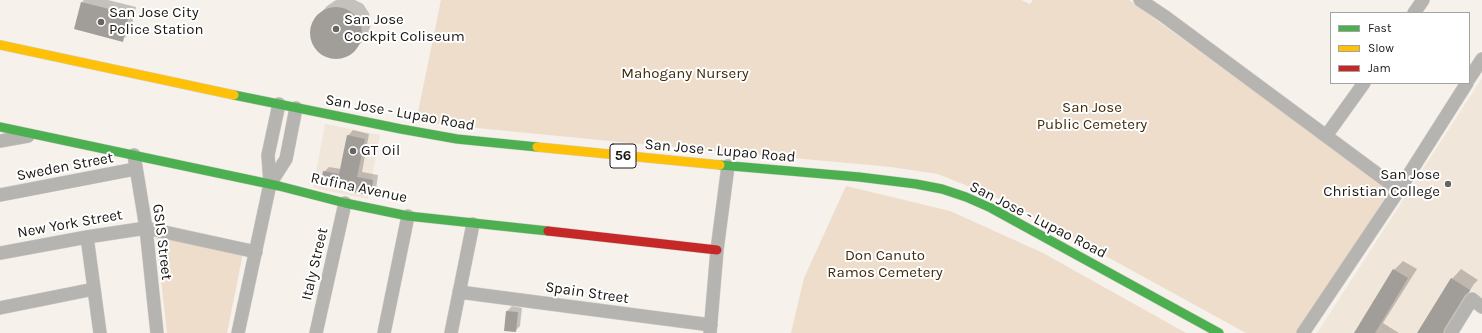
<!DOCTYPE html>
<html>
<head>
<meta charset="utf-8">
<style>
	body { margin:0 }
	#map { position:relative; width:1482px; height:333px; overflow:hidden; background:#f6f1eb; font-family:Karla,sans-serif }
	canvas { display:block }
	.legend { position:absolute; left:1330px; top:12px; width:140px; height:72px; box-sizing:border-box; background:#fff; border:1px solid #a4a3a1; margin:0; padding:5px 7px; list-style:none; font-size:12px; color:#1b1814 }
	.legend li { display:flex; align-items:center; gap:8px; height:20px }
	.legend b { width:20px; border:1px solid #a4a3a1 }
</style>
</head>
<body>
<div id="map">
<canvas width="1482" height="333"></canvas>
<ul class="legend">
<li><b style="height:5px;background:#4caf50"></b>Fast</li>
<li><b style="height:5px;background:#ffc107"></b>Slow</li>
<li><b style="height:5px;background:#c62828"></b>Jam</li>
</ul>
</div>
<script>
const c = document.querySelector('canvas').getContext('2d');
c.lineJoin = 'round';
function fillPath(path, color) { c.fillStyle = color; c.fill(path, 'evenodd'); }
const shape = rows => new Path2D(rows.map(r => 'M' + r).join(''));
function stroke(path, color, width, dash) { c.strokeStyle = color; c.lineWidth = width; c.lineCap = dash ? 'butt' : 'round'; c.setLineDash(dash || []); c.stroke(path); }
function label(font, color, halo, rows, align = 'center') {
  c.font = font + ' Karla,sans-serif'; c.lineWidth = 4; c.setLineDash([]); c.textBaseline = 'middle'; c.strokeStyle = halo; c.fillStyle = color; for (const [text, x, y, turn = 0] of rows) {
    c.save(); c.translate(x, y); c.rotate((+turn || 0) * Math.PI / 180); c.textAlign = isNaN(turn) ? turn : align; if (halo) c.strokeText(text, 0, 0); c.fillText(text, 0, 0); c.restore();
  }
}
fillPath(shape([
	[1482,78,1482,298,1473,291,1447,333,1317,333],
	[325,124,380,135,368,199,313,188]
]), '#f1e6da');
fillPath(shape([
	[441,0,1021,0,1030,4,1033,0,1129,0,1390,190,1298,333,1246,333,1009,203,938,174,891,167,610,141,416,122],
	[846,186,950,211,1043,253,1186,333,791,333,804,278],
	[156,236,243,253,227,333,167,333]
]), '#edddca');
fillPath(shape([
	[84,0,108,0,136,7,130,33,122,40,82,2],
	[336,0,355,0,363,4,369,13,371,24,369,32,364,40,349,55,340,58,329,57,320,52,314,45,311,35,312,25,318,16,327,6],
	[353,130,369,134,362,172,378,175,376,189,370,195,324,172,329,167,341,169,348,136],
	[1403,261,1417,269,1383,323,1399,333,1355,333,1394,270],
	[1461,269,1478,280,1474,284,1453,318,1446,333,1418,333,1452,279],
	[512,306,522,308,520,326,515,331,507,311]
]), '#0003');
fillPath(shape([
	[81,2,129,14,123,42,74,29],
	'310 33a26 26 0 1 1 52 0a26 26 0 1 1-52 0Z',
	[347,135,365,139,357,177,373,180,371,196,321,185,323,171,339,174],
	[1393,269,1408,278,1375,333,1354,333],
	[1451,278,1470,290,1469,292,1465,295,1444,329,1443,333,1417,333],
	[506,311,518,312,516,332,504,331]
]), '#a19d99');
const street = shape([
	[1140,0,1164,16,1399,190],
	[1414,13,1423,0],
	[1469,79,1482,59],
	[1326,136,1364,83],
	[0,141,28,136],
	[134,155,146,228,157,333],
	[270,184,286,159,296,108],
	[0,195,135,169],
	[87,237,100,333],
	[0,253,87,237,146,228,256,252],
	[459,292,711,325],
	[0,308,94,289],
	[238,333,270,184,268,155,279,104],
	[316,333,345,203],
	[384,333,408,216],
	[451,333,473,224],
	[710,333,717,250,728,166],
	[1303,333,1399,190,1467,83],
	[1451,333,1472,299,1482,307]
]);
const fast = shape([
	[234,95,401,129,457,139,537,147],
	[0,127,279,186,345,203,408,216,548,231],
	[720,165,859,177,916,184,942,189,966,197,991,208,1219,333]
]);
const slow = shape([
	[0,45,234,95],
	[537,147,720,165]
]);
const jam = shape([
	[548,231,717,250]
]);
stroke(street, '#d2cec9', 14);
stroke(fast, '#d2cec9', 10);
stroke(slow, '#d2cec9', 10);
stroke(jam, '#d2cec9', 10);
stroke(street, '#b5b4b1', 13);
stroke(fast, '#4caf50', 9);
stroke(slow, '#ffc107', 9);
stroke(jam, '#c62828', 9);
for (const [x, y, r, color] of [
	[101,22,4,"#68645f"],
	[336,29,4,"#68645f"],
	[353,151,4,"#68645f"],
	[1448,184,4,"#68645f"]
]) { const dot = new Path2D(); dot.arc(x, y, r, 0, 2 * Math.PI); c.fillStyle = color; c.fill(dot); stroke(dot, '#fff', 1.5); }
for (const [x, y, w] of [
	[623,156,26]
]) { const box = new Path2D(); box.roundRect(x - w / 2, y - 12, w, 24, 3); c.fillStyle = '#fff'; c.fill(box); stroke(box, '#1b1814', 1); }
label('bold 14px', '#1b1814', null, [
	["56",623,156]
]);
label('15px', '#1b1814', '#fff', [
	["San Jose City",109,13],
	["Police Station",109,30],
	["San Jose",344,20],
	["Cockpit Coliseum",344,37],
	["GT Oil",361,151],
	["San Jose",1440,175,"right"],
	["Christian College",1440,192,"right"]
], 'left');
label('15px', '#402a0a', '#fff', [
	["Mahogany Nursery",685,74],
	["San Jose",1092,108],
	["Public Cemetery",1092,125],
	["Don Canuto",885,256],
	["Ramos Cemetery",885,273]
]);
label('15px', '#1b1814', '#fff', [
	["San Jose - Lupao Road",400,113,10],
	["San Jose - Lupao Road",720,151,5],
	["Sweden Street",65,167,-11],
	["Rufina Avenue",359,188,12],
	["San Jose - Lupao Road",1038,220,27],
	["New York Street",70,224,-10],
	["GSIS Street",162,242,83],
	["Italy Street",315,264,-77],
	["Spain Street",587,293,8]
]);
</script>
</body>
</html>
